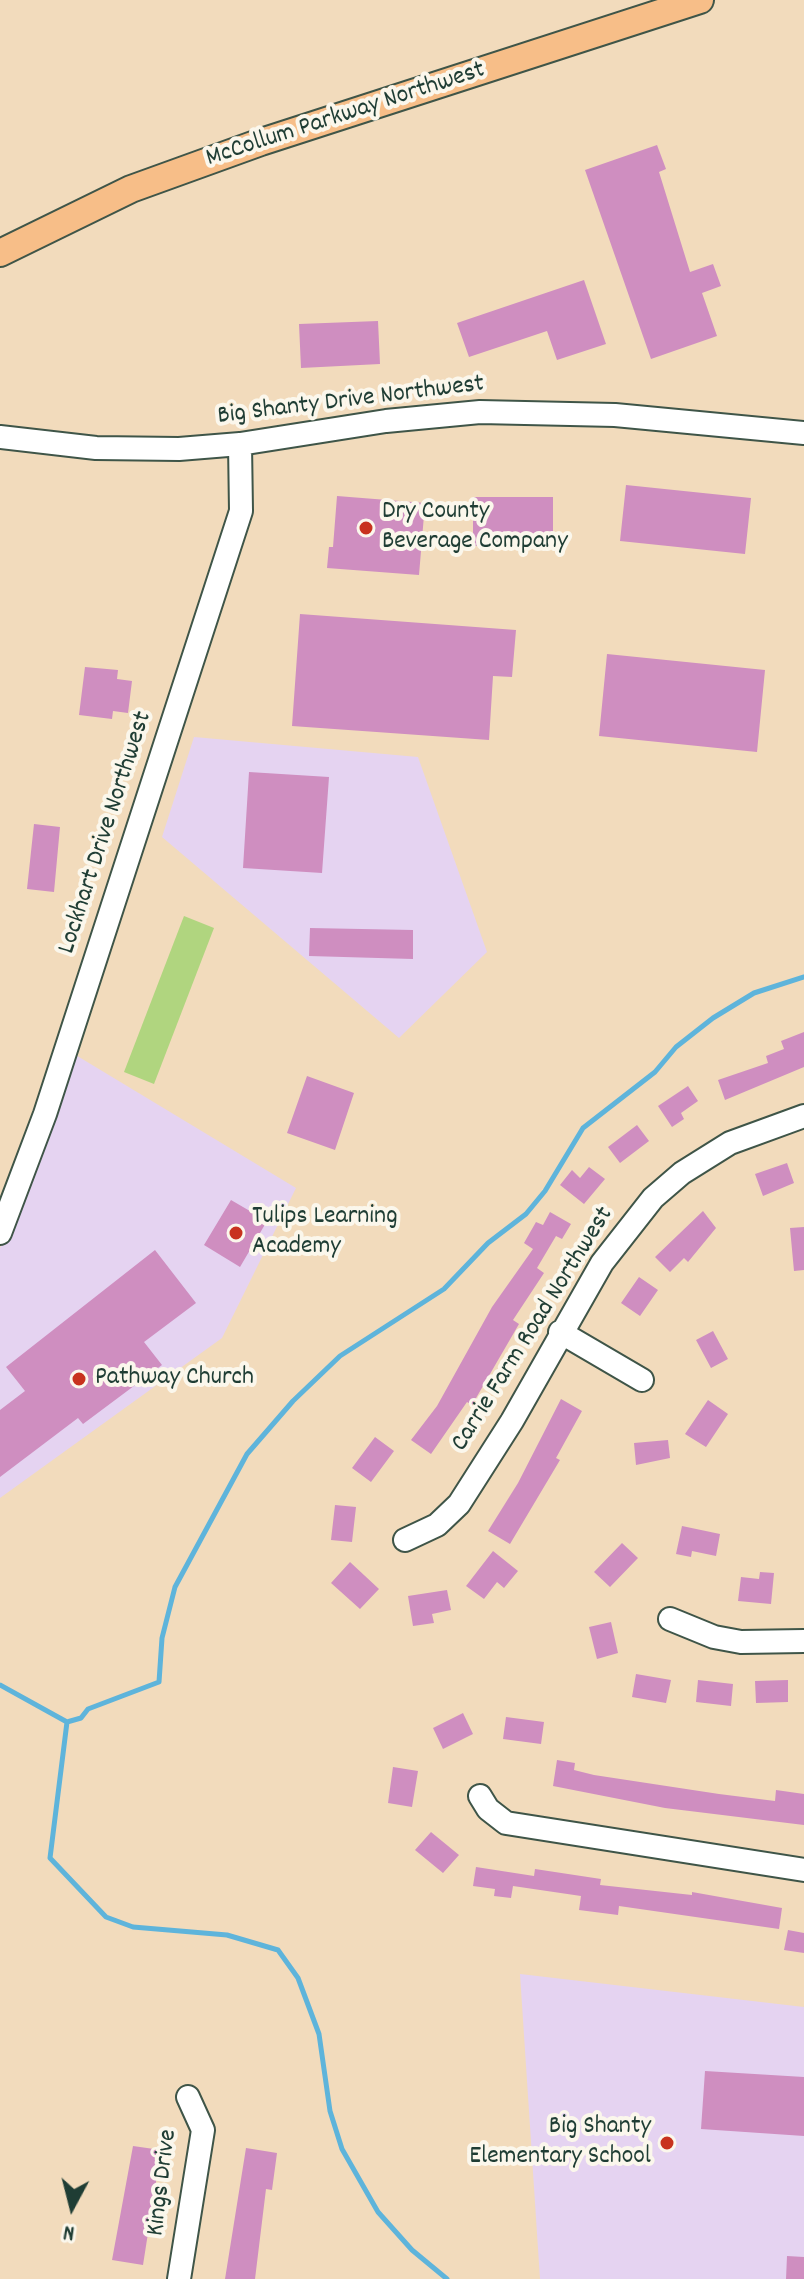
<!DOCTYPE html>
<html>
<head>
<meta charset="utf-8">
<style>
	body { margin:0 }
	#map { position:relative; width:804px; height:2279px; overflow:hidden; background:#f2dbbc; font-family:Dekko,sans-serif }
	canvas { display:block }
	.north { position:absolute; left:32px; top:2167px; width:80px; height:80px; -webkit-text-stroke:6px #fbf7ec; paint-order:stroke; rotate:187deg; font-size:22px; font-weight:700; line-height:32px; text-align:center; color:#1f3d34 }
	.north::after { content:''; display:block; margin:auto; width:28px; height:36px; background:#1f3d34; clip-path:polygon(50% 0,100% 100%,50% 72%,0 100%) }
</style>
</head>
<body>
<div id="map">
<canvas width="804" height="2279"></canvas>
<div class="north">N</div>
</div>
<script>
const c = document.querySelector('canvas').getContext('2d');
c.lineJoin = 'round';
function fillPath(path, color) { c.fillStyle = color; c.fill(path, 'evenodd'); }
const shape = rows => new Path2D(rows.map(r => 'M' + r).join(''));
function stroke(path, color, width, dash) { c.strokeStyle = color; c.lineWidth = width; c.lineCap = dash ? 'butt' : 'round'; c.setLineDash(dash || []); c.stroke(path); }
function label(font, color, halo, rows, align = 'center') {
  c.font = font + ' Dekko,sans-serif'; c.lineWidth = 8; c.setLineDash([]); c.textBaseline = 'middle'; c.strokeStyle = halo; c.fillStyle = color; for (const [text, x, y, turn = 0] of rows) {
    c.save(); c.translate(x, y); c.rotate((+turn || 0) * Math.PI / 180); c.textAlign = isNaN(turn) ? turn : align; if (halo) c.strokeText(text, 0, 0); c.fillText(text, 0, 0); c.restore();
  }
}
fillPath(shape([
	[194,737,418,757,487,952,399,1038,162,837],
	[74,1054,296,1188,222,1338,0,1498,0,1248,17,1216],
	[520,1974,804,2007,804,2279,540,2279]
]), '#e5d3f1');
fillPath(shape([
	[184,916,214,928,154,1084,124,1072]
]), '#b0d57f');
stroke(shape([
	[0,1685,67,1722,81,1718,88,1709,159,1682,162,1638,175,1587,247,1454,293,1401,340,1356,444,1289,488,1243,526,1214,545,1191,583,1128,655,1072,676,1047,713,1018,754,993,804,977],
	[67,1722,50,1858,106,1917,133,1927,227,1935,278,1950,298,1978,319,2034,330,2111,342,2149,378,2212,412,2250,447,2279]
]), '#5eb4db', 5);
fillPath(shape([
	[657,145,666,169,659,172,690,272,713,264,721,286,702,293,717,336,651,359,585,170],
	[584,280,606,344,557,360,547,331,469,357,457,323],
	[378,321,380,364,301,368,299,324],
	[626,485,751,498,745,554,620,541],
	[337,496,425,503,419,575,327,568,329,547,333,547],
	[473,497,553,497,553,547,473,546],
	[300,614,516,630,512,677,493,676,489,740,292,726],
	[607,654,765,670,757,752,599,736],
	[85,667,118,670,117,679,132,681,128,713,113,711,112,719,79,715],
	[249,772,329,777,322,873,243,868],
	[34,824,60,827,54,892,27,889],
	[310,928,413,930,413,959,309,956],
	[804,1032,804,1067,725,1100,718,1080,768,1063,766,1056,784,1049,781,1041],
	[307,1076,354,1093,335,1150,287,1133],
	[688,1086,698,1101,681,1113,684,1119,672,1127,658,1106],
	[637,1125,649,1141,620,1163,608,1147],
	[787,1163,794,1183,763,1196,755,1174],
	[589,1167,605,1179,584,1204,560,1185,572,1170,580,1178],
	[231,1200,267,1221,240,1267,204,1245],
	[703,1211,716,1228,688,1262,684,1258,670,1272,655,1257],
	[550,1212,571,1224,562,1239,556,1236,537,1268,544,1273,513,1320,519,1324,472,1405,467,1402,431,1454,411,1440,437,1406,492,1307,533,1249,524,1243,536,1222,543,1225],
	[804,1227,804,1270,794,1271,790,1228],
	[155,1250,196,1303,144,1342,162,1365,83,1424,78,1418,0,1477,0,1410,25,1391,6,1367],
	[639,1277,658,1290,640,1316,621,1303],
	[713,1331,728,1359,711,1368,696,1340],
	[561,1399,582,1411,556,1458,560,1460,510,1544,488,1531,518,1483],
	[708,1400,728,1414,706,1447,685,1434],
	[375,1437,394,1451,371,1482,352,1468],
	[668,1440,670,1458,636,1465,634,1443],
	[335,1505,356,1507,352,1542,331,1540],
	[682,1526,720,1534,716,1556,692,1551,691,1557,676,1554],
	[622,1543,638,1558,610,1587,594,1572],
	[493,1551,518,1571,504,1588,497,1582,484,1599,466,1586],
	[350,1562,379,1589,360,1609,331,1583],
	[760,1572,774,1573,771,1604,738,1601,741,1577,759,1579],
	[447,1590,451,1610,432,1614,434,1623,413,1626,408,1596],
	[611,1622,618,1653,597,1659,589,1627],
	[636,1674,671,1680,666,1703,632,1697],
	[698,1680,733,1684,731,1706,696,1702],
	[788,1680,788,1702,756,1703,755,1681],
	[463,1713,473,1734,443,1749,433,1728],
	[506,1717,544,1722,541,1744,503,1739],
	[557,1760,575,1763,574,1770,594,1775,719,1794,775,1801,776,1790,804,1794,804,1825,665,1808,553,1786],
	[393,1767,418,1771,412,1807,388,1803],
	[431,1832,459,1855,443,1873,415,1850],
	[476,1867,534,1876,535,1869,601,1879,600,1885,692,1895,692,1892,782,1908,779,1929,619,1906,618,1915,579,1910,581,1896,513,1886,511,1898,494,1896,495,1889,473,1886],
	[788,1930,804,1933,804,1953,784,1950],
	[705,2071,804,2077,804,2136,701,2129],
	[133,2146,161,2150,143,2265,112,2260],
	[246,2148,277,2153,272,2190,266,2189,255,2279,225,2279],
	[787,2256,804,2257,804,2279,786,2279]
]), '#cf8ec0');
const minor = shape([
	[0,437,96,448,179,449,240,444,386,421,480,412,615,415,804,433],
	[0,1233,45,1114,241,511,240,444],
	[560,1332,642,1380],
	[405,1540,437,1525,459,1504,512,1421,602,1263,653,1198,682,1173,730,1143,804,1116],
	[670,1619,714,1637,741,1642,804,1641],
	[480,1796,488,1809,506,1823,804,1870],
	[179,2279,203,2130,188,2097]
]);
const major = shape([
	[0,253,131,189,261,142,700,0]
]);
stroke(minor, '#3f5548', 26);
stroke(major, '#3f5548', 30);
stroke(minor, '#fff', 22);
stroke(major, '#f7be88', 26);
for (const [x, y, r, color] of [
	[366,528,8,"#c8321e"],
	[236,1233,8,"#c8321e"],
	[79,1379,8,"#c8321e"],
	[667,2143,8,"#c8321e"]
]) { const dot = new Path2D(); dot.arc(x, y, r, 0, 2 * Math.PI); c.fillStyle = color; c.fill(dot); stroke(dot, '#fbf7ec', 3); }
label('26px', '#1f3d34', '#fbf7ec', [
	["McCollum Parkway Northwest",346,116,-18],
	["Big Shanty Drive Northwest",351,402,-7],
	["Lockhart Drive Northwest",107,833,-72],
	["Carrie Farm Road Northwest",534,1330,-58],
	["Kings Drive",164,2183,-83]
]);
label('26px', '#1f3d34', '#fbf7ec', [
	["Dry County",382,513],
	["Beverage Company",382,543],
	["Tulips Learning",252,1218],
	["Academy",252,1248],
	["Pathway Church",95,1379],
	["Big Shanty",651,2128,"right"],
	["Elementary School",651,2158,"right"]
], 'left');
</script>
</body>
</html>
